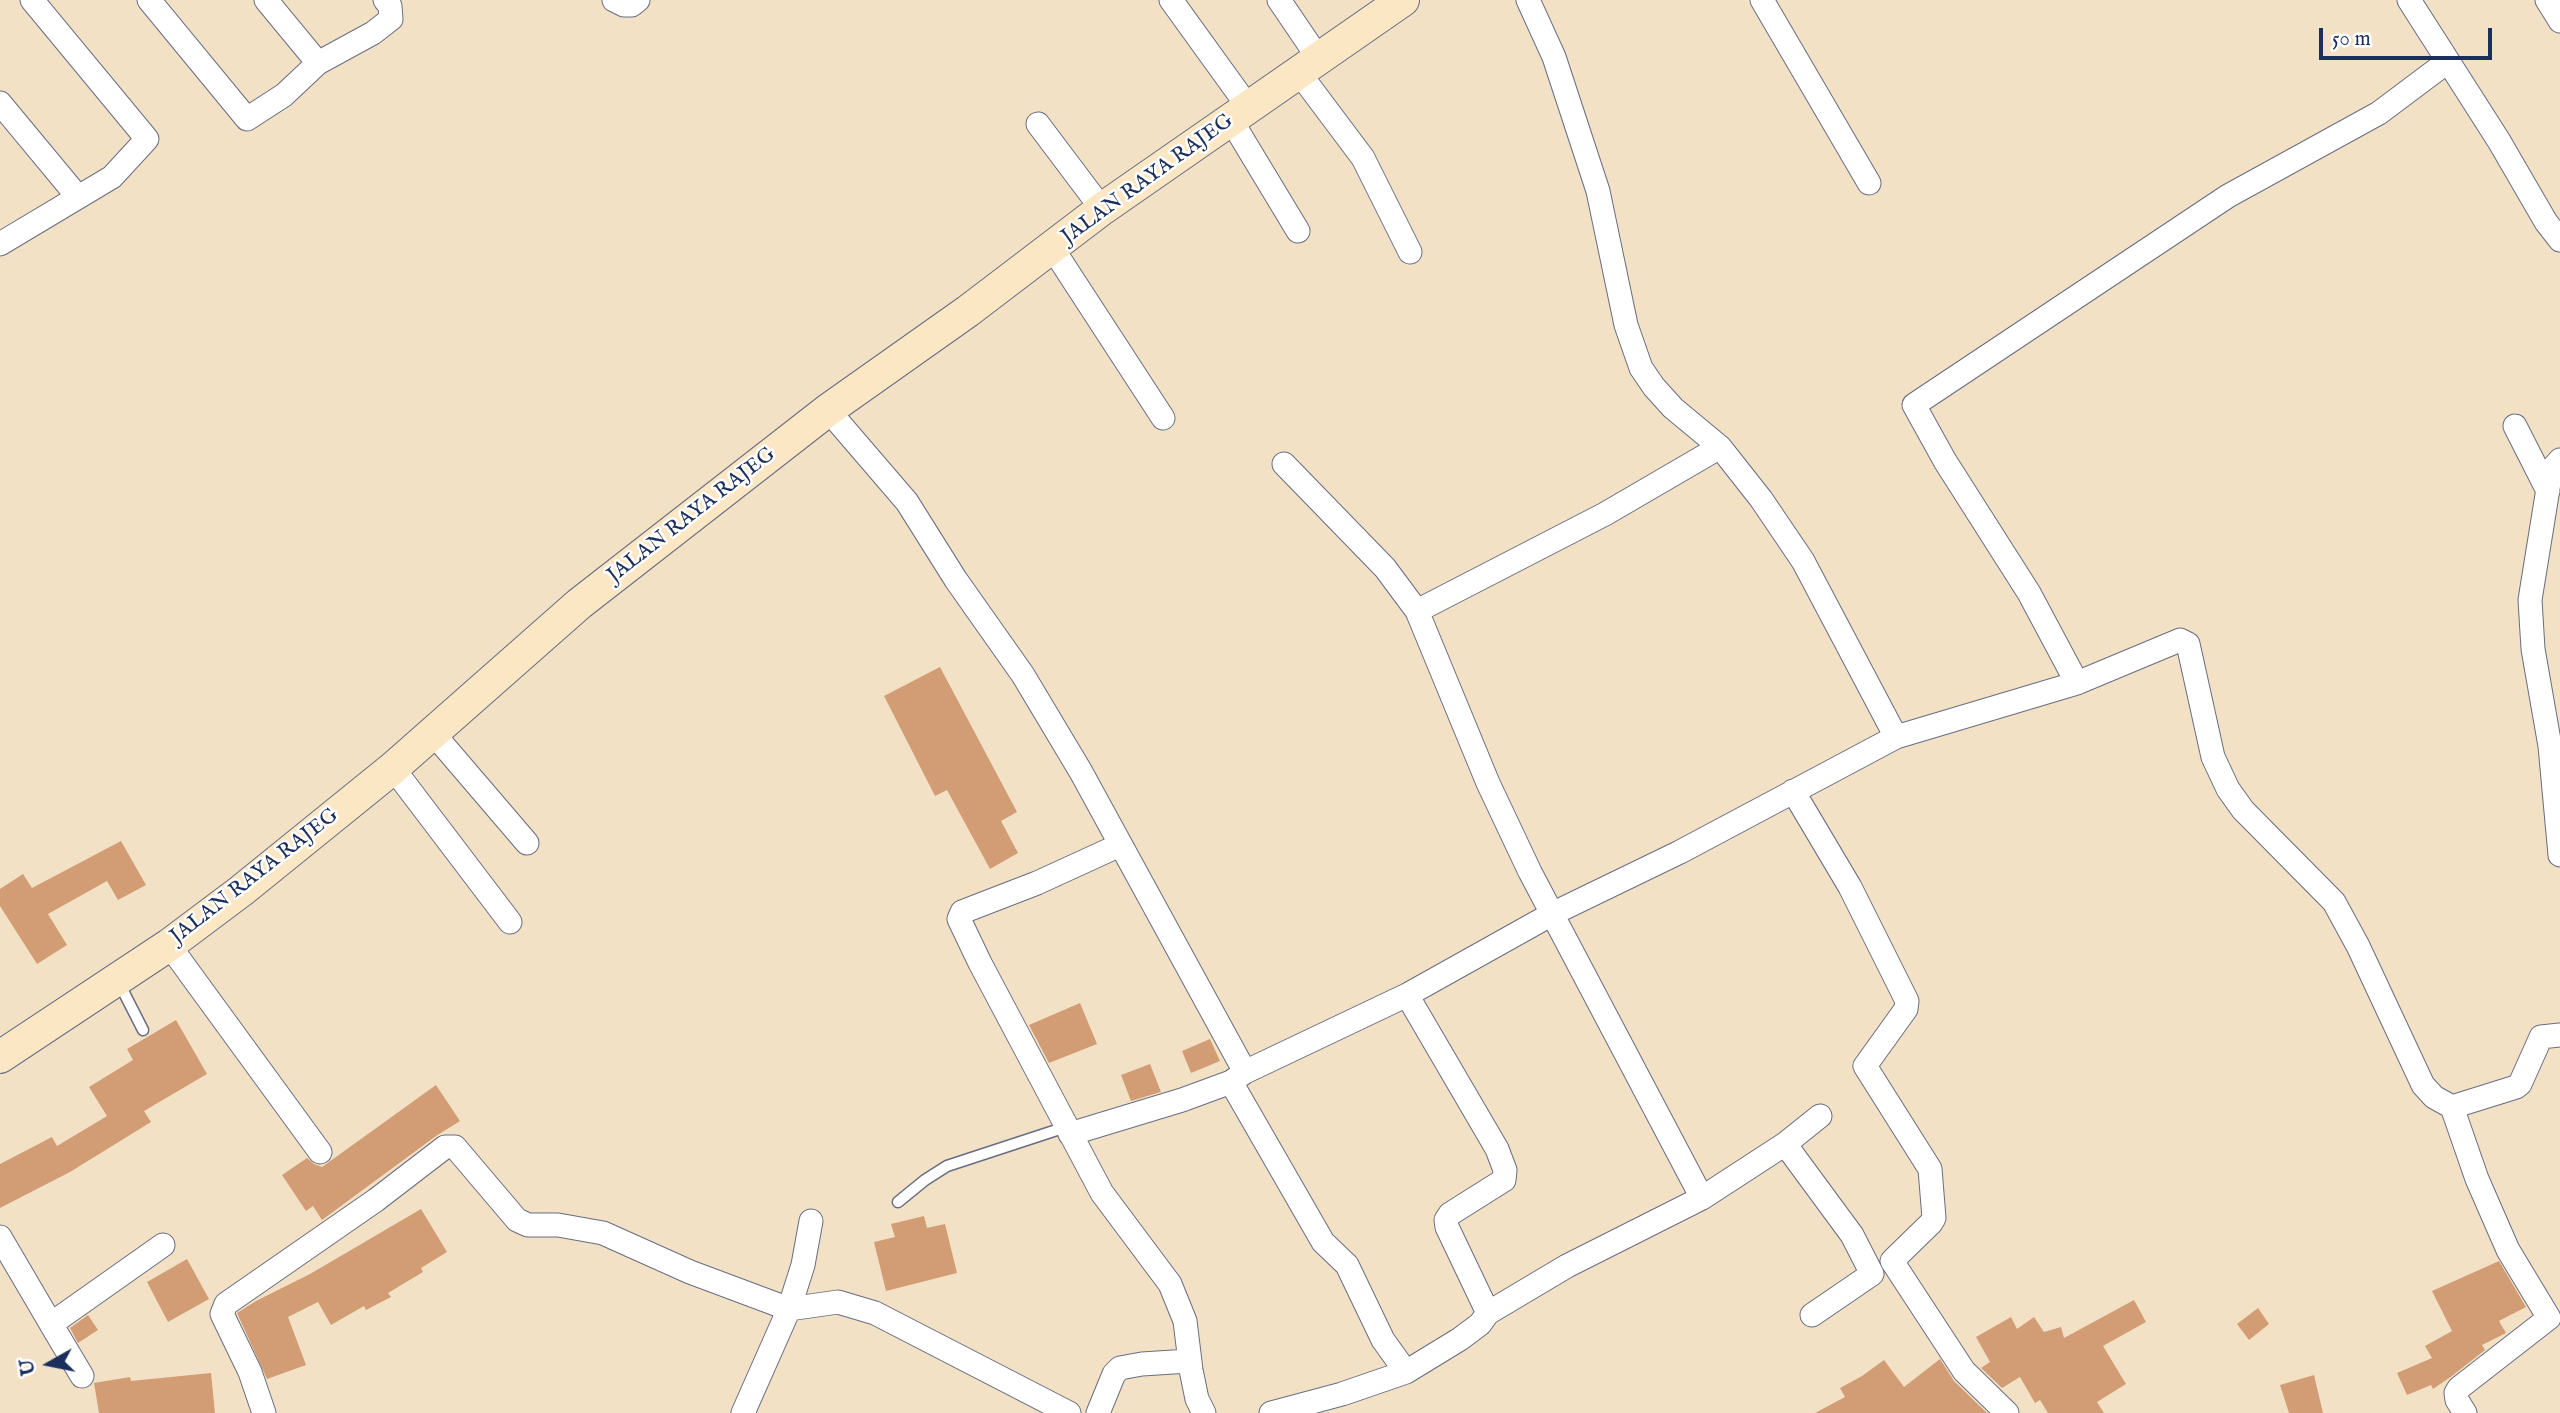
<!DOCTYPE html>
<html>
<head>
<meta charset="utf-8">
<style>
	body { margin:0 }
	#map { position:relative; width:2560px; height:1413px; overflow:hidden; background:#f3e1c6; font-family:"IM FELL English",serif }
	canvas { display:block }
	.north { position:absolute; left:14px; top:1329px; width:70px; height:70px; -webkit-text-stroke:5px #fff; paint-order:stroke; rotate:261deg; font-size:19px; font-weight:700; line-height:28px; text-align:center; color:#1b2f5e }
	.north::after { content:''; display:block; margin:auto; width:24px; height:32px; background:#1b2f5e; clip-path:polygon(50% 0,100% 100%,50% 72%,0 100%) }
	.scale { position:absolute; left:2319px; top:28px; width:173px; height:32px; box-sizing:border-box; border:4px solid #1b2f5e; border-top:0; padding-left:9px; font-size:21px; line-height:24px; white-space:nowrap; color:#1b2f5e; -webkit-text-stroke:5px #fff; paint-order:stroke }
</style>
</head>
<body>
<div id="map">
<canvas width="2560" height="1413"></canvas>
<div class="north">U</div>
<div class="scale">50 m</div>
</div>
<script>
const c = document.querySelector('canvas').getContext('2d');
c.lineJoin = 'round';
function fillPath(path, color) { c.fillStyle = color; c.fill(path, 'evenodd'); }
const shape = rows => new Path2D(rows.map(r => 'M' + r).join(''));
function stroke(path, color, width, dash) { c.strokeStyle = color; c.lineWidth = width; c.lineCap = dash ? 'butt' : 'round'; c.setLineDash(dash || []); c.stroke(path); }
function label(font, color, halo, rows, align = 'center') {
  c.font = font + ' "IM FELL English",serif'; c.lineWidth = 5; c.setLineDash([]); c.textBaseline = 'middle'; c.strokeStyle = halo; c.fillStyle = color; for (const [text, x, y, turn = 0] of rows) {
    c.save(); c.translate(x, y); c.rotate((+turn || 0) * Math.PI / 180); c.textAlign = isNaN(turn) ? turn : align; if (halo) c.strokeText(text, 0, 0); c.fillText(text, 0, 0); c.restore();
  }
}
fillPath(shape([
	[940,667,1017,812,1001,821,1018,853,990,869,947,790,935,796,884,696],
	[121,841,146,885,118,900,107,881,48,914,67,945,37,964,0,906,0,889,23,874,32,888],
	[1080,1003,1097,1044,1049,1063,1029,1025],
	[176,1020,207,1074,144,1111,151,1122,70,1172,0,1208,0,1164,52,1137,57,1146,107,1116,89,1087,133,1060,127,1049],
	[1210,1039,1220,1061,1191,1073,1182,1051],
	[1150,1064,1161,1092,1131,1101,1121,1075],
	[436,1085,460,1121,436,1136,322,1220,313,1206,306,1211,282,1175,307,1158,314,1164,322,1167],
	[421,1209,447,1252,421,1268,423,1272,388,1293,391,1297,366,1310,364,1306,331,1325,318,1302,288,1317,306,1365,267,1379,237,1313,256,1301,310,1274],
	[924,1216,927,1228,945,1224,957,1273,886,1291,874,1242,895,1237,891,1224],
	[187,1259,209,1299,168,1322,147,1282],
	[2499,1261,2526,1307,2499,1321,2506,1333,2482,1345,2485,1350,2452,1376,2433,1389,2431,1385,2407,1395,2397,1373,2432,1358,2425,1346,2452,1331,2432,1291],
	[2134,1300,2146,1322,2103,1346,2126,1384,2097,1402,2104,1413,2048,1413,2040,1400,2035,1403,2020,1377,2002,1388,1981,1368,1990,1362,1976,1337,2011,1317,2017,1329,2034,1317,2044,1332,2061,1327,2064,1338],
	[2258,1308,2269,1324,2249,1340,2237,1324],
	[88,1315,98,1330,78,1343,70,1328],
	[1940,1359,1954,1381,1987,1413,1815,1413,1845,1397,1840,1388,1862,1376,1884,1360,1904,1387],
	[211,1373,215,1413,99,1413,94,1383,130,1377,131,1381],
	[2314,1375,2323,1413,2289,1413,2280,1385]
]), '#d29d75');
const service = shape([
	[119,983,143,1030],
	[898,1202,925,1180,947,1166,1066,1127]
]);
const minor = shape([
	[149,0,247,119,284,95,318,63,373,33,391,19,390,6,385,0],
	[266,0,318,63],
	[614,0,624,5,632,5,638,0],
	[1171,0,1249,108],
	[1279,0,1319,59],
	[1528,0,1554,57,1598,191,1626,325,1641,368,1654,387,1673,408,1720,447,1761,499,1803,561,1896,737],
	[1762,0,1869,183],
	[2409,0,2499,141,2546,222,2560,240],
	[2547,0,2560,21],
	[1300,74,1363,158,1410,252],
	[0,103,78,197],
	[1231,120,1298,231],
	[1038,124,1102,209],
	[0,244,112,177,147,139,32,0],
	[1053,249,1163,418],
	[828,410,907,502,956,580,1023,675,1081,772,1245,1072],
	[2515,426,2548,491],
	[2560,460,2551,470,2530,600,2533,649,2550,746,2560,855],
	[1417,611,1605,514,1720,447],
	[2077,683,2029,593,1945,461,1914,405,2228,196,2379,113,2447,62],
	[432,732,527,843],
	[393,768,510,922],
	[1793,791,1850,887,1907,1001,1906,1009,1865,1066,1930,1169,1934,1218,1931,1223,1892,1261,1964,1371,2007,1413],
	[1120,845,1037,883,962,912,959,919,980,963,1102,1193,1170,1284,1185,1321,1191,1370,1197,1399,1204,1413],
	[169,945,320,1152],
	[1407,995,1497,1149,1505,1170,1504,1180,1450,1214,1446,1220,1447,1227,1488,1313],
	[1231,1082,1323,1242,1347,1265,1383,1340,1406,1372,1460,1339,1480,1324,1488,1313,1567,1266,1702,1198,1530,872,1488,783,1417,611,1385,568,1284,464],
	[2452,1107,2477,1179,2508,1250,2549,1318,2459,1388,2456,1393,2457,1400,2465,1413],
	[1070,1134,1182,1100,1231,1082,1245,1072,1407,995,1552,914,1680,852,1896,737,2077,683,2180,640,2188,644,2213,757,2228,789,2243,810,2334,902,2358,946,2423,1085,2434,1097,2452,1107,2516,1087,2520,1084,2541,1037,2560,1035],
	[1785,1144,1820,1116],
	[1702,1198,1785,1144,1852,1235,1872,1274,1812,1315],
	[0,1237,51,1324,163,1245],
	[51,1324,82,1376],
	[264,1413,250,1372,222,1314,226,1304,376,1200,445,1147,455,1147,517,1220,528,1225,558,1225,603,1233,690,1272,789,1309,803,1265,811,1221],
	[743,1413,789,1309,838,1302,875,1313,1069,1413],
	[1098,1413,1114,1374,1120,1368,1142,1364,1189,1361],
	[1271,1413,1342,1394,1406,1372]
]);
const secondary = shape([
	[0,1057,169,945,241,891,393,768,579,604,828,410,968,311,1102,209,1403,0]
]);
stroke(service, '#676d82', 13);
stroke(minor, '#676d82', 25);
stroke(secondary, '#676d82', 34);
stroke(service, '#fff', 10);
stroke(minor, '#fff', 23);
stroke(secondary, '#fbe7c3', 32);
label('21px', '#1b2f5e', '#fff', [
	["JALAN RAYA RAJEG",1148,180,-36],
	["JALAN RAYA RAJEG",692,516,-38],
	["JALAN RAYA RAJEG",255,877,-38]
]);
</script>
</body>
</html>
